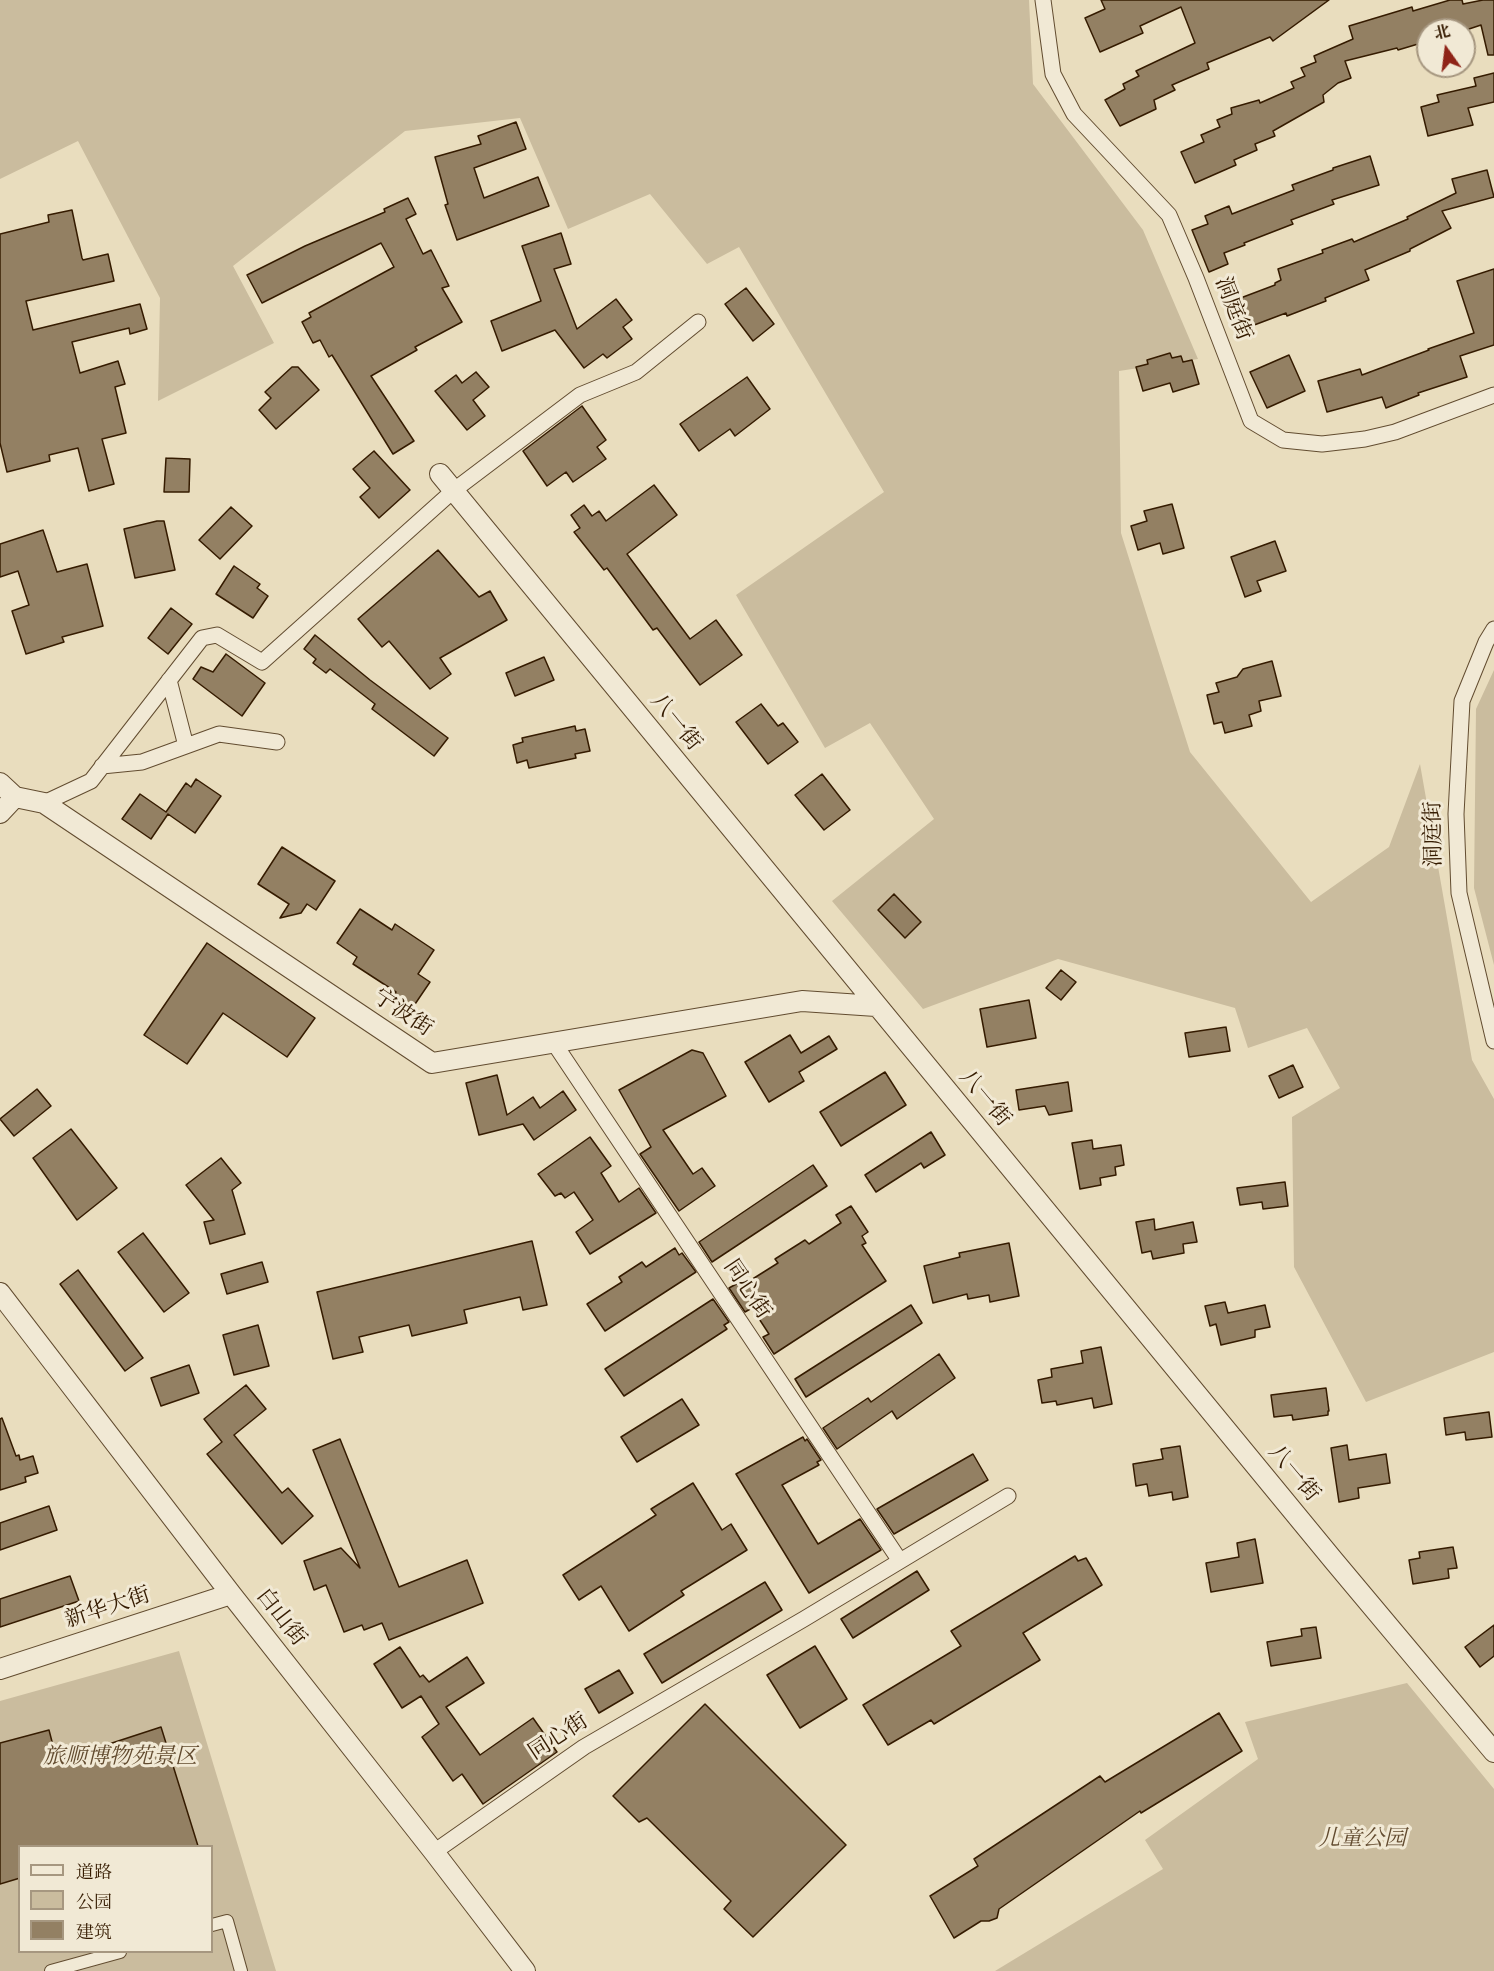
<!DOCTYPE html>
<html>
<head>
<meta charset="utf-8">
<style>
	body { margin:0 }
	#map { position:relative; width:1494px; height:1971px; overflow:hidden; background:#e9ddbe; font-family:"IM FELL Double Pica","Noto Serif SC",serif }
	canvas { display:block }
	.legend { position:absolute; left:18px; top:1845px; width:195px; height:108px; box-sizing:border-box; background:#f1e9d5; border:2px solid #a69780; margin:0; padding:8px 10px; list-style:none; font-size:18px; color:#351b00 }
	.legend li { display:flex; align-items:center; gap:12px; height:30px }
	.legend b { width:30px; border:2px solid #a69780 }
	.north { position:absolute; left:1416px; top:18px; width:60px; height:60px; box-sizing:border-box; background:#f1e9d5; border:2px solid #a69780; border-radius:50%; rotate:346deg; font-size:16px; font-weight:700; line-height:24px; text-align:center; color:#351b00 }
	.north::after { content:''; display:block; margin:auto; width:21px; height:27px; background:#8f2418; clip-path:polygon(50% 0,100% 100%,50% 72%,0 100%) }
</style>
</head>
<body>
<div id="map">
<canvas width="1494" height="1971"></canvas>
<ul class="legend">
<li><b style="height:8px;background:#f1e9d5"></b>道路</li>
<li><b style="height:16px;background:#cabc9e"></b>公园</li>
<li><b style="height:16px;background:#938063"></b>建筑</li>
</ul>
<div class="north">北</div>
</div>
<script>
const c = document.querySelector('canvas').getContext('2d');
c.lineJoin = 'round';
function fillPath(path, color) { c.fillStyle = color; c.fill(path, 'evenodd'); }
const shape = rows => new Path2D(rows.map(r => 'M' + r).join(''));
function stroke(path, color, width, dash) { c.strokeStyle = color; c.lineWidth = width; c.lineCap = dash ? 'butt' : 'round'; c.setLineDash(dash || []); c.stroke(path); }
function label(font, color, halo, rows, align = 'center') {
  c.font = font + ' "IM FELL Double Pica","Noto Serif SC",serif'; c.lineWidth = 6; c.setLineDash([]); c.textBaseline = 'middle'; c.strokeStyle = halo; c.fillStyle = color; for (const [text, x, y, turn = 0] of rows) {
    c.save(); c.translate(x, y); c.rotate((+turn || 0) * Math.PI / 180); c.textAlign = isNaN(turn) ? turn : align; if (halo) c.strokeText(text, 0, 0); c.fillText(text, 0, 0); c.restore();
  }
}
fillPath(shape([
	[0,0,1029,0,1033,84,1143,230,1198,359,1119,371,1121,533,1190,752,1311,902,1389,847,1420,764,1472,1060,1494,1099,1494,1352,1366,1402,1294,1267,1292,1117,1340,1088,1307,1028,1248,1048,1235,1008,1058,959,923,1009,832,901,934,819,870,723,825,748,736,595,884,492,739,247,707,264,650,194,568,229,520,118,405,131,233,266,274,343,158,401,160,298,78,141,0,179],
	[1494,670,1494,965,1474,888,1476,709],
	[179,1651,276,1971,0,1971,0,1701],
	[20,1846,212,1846,212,1952,20,1952],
	[1407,1683,1494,1789,1494,1971,995,1971,1163,1869,1145,1840,1258,1759,1245,1722]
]), '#cabc9e');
const building = shape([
	[1101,0,1329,0,1273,41,1270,37,1207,63,1209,69,1172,85,1175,90,1154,100,1156,109,1120,126,1105,100,1125,89,1123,84,1139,76,1136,71,1195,43,1181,7,1140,26,1143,33,1100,52,1085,18,1105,9,1101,0],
	[1450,0,1462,0,1463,4,1483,0,1494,0,1494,55,1488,55,1481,25,1466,30,1428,30,1428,41,1398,50,1397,48,1345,61,1351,78,1338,83,1323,95,1324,102,1273,131,1275,136,1255,144,1257,150,1234,160,1236,165,1195,183,1181,152,1204,142,1201,135,1220,127,1217,120,1232,114,1231,108,1259,100,1260,103,1294,88,1291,82,1305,76,1301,68,1316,62,1314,56,1353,39,1349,26,1412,7,1413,11,1450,0],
	[1494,73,1494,102,1468,108,1473,125,1428,136,1421,107,1439,102,1437,95,1476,86,1474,78,1494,73],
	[516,122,526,149,474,168,484,198,538,177,549,206,457,240,445,205,448,204,435,157,481,144,478,136,516,122],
	[1370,156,1379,185,1332,200,1334,204,1291,220,1293,224,1244,243,1245,245,1224,253,1228,264,1209,272,1192,230,1208,224,1205,216,1229,206,1232,214,1294,190,1292,185,1333,170,1333,168,1370,156],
	[1487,170,1494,197,1442,211,1451,228,1410,249,1410,251,1365,270,1369,280,1325,298,1326,301,1287,316,1286,313,1241,330,1230,302,1275,285,1275,283,1281,280,1278,269,1323,253,1322,250,1352,239,1354,242,1408,219,1407,217,1456,193,1452,179,1487,170],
	[408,198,416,214,406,219,423,254,431,250,449,286,442,288,462,322,415,347,417,350,371,376,414,441,393,454,332,355,329,357,320,340,313,343,302,322,311,317,309,313,394,267,381,243,262,303,247,275,305,246,385,212,384,209,408,198],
	[72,210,82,258,83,260,108,254,114,281,26,301,33,330,140,304,147,329,130,334,129,328,72,342,80,373,118,361,125,384,115,387,126,433,102,439,114,484,89,491,78,448,49,455,50,461,7,472,0,443,0,234,49,222,48,215,72,210],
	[561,233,571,264,554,269,577,329,616,299,632,320,623,327,632,339,607,358,603,354,584,368,555,330,502,351,491,321,541,301,522,246,561,233],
	[1494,269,1494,345,1460,356,1467,377,1418,393,1419,395,1386,408,1382,397,1327,412,1318,381,1360,369,1362,375,1429,350,1428,349,1474,333,1457,281,1494,269],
	[746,288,774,324,753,341,725,304,746,288],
	[1170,353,1172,358,1181,356,1183,362,1192,360,1199,384,1173,392,1170,383,1143,391,1136,367,1148,364,1147,360,1170,353],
	[1289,355,1305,391,1267,408,1250,372,1289,355],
	[292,367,298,367,319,390,276,429,259,410,271,398,265,392,292,367],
	[476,372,489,387,473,400,485,416,467,430,435,391,456,375,462,383,476,372],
	[747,377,770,409,735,436,730,429,699,451,680,424,747,377],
	[582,406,606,440,597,447,606,459,573,482,566,472,547,486,523,451,582,406],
	[374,451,410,490,379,518,360,497,370,488,353,469,374,451],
	[166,458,190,459,189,492,164,492,166,458],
	[654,485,677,515,627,554,690,639,716,620,742,655,700,685,657,628,653,630,607,568,604,570,574,532,580,528,571,515,584,505,592,516,599,511,606,521,654,485],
	[1172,504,1184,548,1163,554,1160,543,1138,550,1131,526,1147,521,1144,511,1172,504],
	[231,507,252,526,220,559,199,540,231,507],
	[157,521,164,521,175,570,135,578,124,529,157,521],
	[43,530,57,572,87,564,103,626,62,637,64,642,26,654,12,611,29,605,18,571,0,577,0,544,43,530],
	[1275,541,1286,571,1257,581,1261,591,1245,597,1231,557,1275,541],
	[438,550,479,597,490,591,507,620,440,658,451,674,430,689,389,641,382,647,358,619,438,550],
	[234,566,260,584,257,588,268,596,253,618,216,594,234,566],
	[171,608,192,624,168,654,148,638,171,608],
	[315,635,370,680,448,738,434,756,372,709,375,704,330,669,326,673,313,663,316,659,304,649,315,635],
	[226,654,265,683,242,716,193,679,201,667,213,672,226,654],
	[544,657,554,680,515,696,506,673,544,657],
	[1272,661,1281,696,1259,701,1261,711,1249,715,1252,726,1225,733,1222,722,1214,724,1207,695,1219,692,1216,683,1237,677,1243,669,1272,661],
	[761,704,778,726,783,723,798,742,768,764,736,722,761,704],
	[575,726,576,731,585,729,590,751,575,754,576,758,529,768,527,760,517,763,513,745,523,742,522,738,575,726],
	[822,774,850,810,824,830,795,795,822,774],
	[196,779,221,796,195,833,168,814,151,839,122,819,140,794,166,812,186,783,191,787,196,779],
	[282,847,335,881,316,910,307,904,301,913,280,918,289,904,258,884,282,847],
	[894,894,921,922,905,938,878,910,894,894],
	[360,909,392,930,395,924,434,950,418,974,430,982,411,1010,392,998,396,992,353,964,357,957,337,943,360,909],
	[207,943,315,1018,287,1057,223,1013,187,1064,144,1035,207,943],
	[1061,970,1076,982,1061,1000,1046,988,1061,970],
	[1029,1000,1036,1038,987,1047,980,1009,1029,1000],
	[1226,1027,1230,1051,1189,1057,1185,1033,1226,1027],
	[790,1035,801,1053,829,1036,837,1049,799,1072,804,1081,769,1102,745,1062,790,1035],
	[692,1050,703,1053,726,1096,663,1130,693,1174,702,1168,715,1186,679,1211,640,1154,651,1147,619,1090,692,1050],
	[1293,1065,1303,1087,1279,1098,1269,1076,1293,1065],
	[885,1072,906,1105,841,1146,820,1112,885,1072],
	[497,1075,507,1115,533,1097,540,1108,563,1091,576,1110,534,1140,523,1124,479,1135,466,1083,497,1075],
	[1068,1082,1072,1111,1049,1115,1045,1106,1019,1110,1016,1090,1068,1082],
	[37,1089,51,1106,14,1136,0,1119,37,1089],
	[71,1129,117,1188,77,1220,33,1158,71,1129],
	[931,1132,945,1155,924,1168,921,1163,876,1192,865,1175,931,1132],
	[590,1137,611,1166,601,1173,619,1202,639,1188,656,1213,590,1254,576,1232,593,1220,574,1192,565,1198,561,1193,555,1196,538,1174,590,1137],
	[1092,1140,1093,1149,1121,1145,1124,1165,1115,1167,1116,1175,1100,1178,1101,1185,1080,1189,1072,1143,1092,1140],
	[221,1158,241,1183,232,1190,245,1234,210,1244,204,1222,214,1220,186,1185,221,1158],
	[813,1165,827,1186,712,1262,699,1242,813,1165],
	[1285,1182,1288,1206,1263,1209,1262,1202,1240,1205,1237,1188,1285,1182],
	[851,1206,868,1232,862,1236,866,1243,862,1245,886,1281,774,1354,763,1337,769,1334,752,1308,745,1312,729,1288,740,1282,743,1285,778,1263,775,1259,805,1240,809,1244,841,1223,836,1215,851,1206],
	[1154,1219,1155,1230,1193,1222,1197,1242,1183,1244,1184,1253,1153,1259,1151,1251,1142,1253,1136,1222,1154,1219],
	[143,1233,189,1293,164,1312,118,1252,143,1233],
	[532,1241,547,1305,523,1310,520,1297,464,1310,467,1323,412,1336,409,1325,359,1337,363,1352,333,1359,317,1292,532,1241],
	[1009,1243,1019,1296,990,1302,989,1295,968,1299,967,1294,933,1303,924,1266,960,1257,959,1253,1009,1243],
	[675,1248,679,1255,682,1253,696,1272,605,1331,587,1304,622,1282,619,1277,642,1262,646,1267,675,1248],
	[262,1262,268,1282,227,1294,221,1274,262,1262],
	[78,1270,143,1358,125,1371,60,1284,78,1270],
	[713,1299,729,1322,724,1325,727,1329,624,1396,605,1369,713,1299],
	[1225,1302,1228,1313,1265,1305,1270,1327,1255,1330,1255,1337,1221,1345,1216,1324,1210,1326,1205,1306,1225,1302],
	[911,1305,922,1323,806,1397,795,1379,911,1305],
	[258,1325,269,1366,234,1375,223,1335,258,1325],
	[1101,1347,1112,1404,1094,1408,1092,1398,1057,1405,1056,1401,1042,1403,1038,1380,1052,1377,1051,1369,1083,1363,1081,1351,1101,1347],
	[939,1354,955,1378,897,1419,892,1411,837,1449,823,1428,868,1398,871,1402,939,1354],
	[189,1365,199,1393,161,1406,151,1378,189,1365],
	[246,1385,266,1409,234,1435,282,1493,288,1488,313,1516,282,1544,207,1454,222,1442,204,1419,246,1385],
	[1326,1388,1329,1411,1328,1411,1328,1415,1293,1420,1292,1415,1274,1417,1271,1395,1326,1388],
	[682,1399,699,1425,637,1462,621,1437,682,1399],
	[1489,1412,1492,1437,1466,1440,1465,1432,1446,1435,1444,1418,1489,1412],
	[2,1418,16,1456,19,1455,20,1460,33,1456,38,1473,25,1477,26,1482,0,1490,0,1419,2,1418],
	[803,1437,805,1441,807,1439,821,1460,817,1462,819,1465,782,1485,818,1544,860,1519,881,1550,809,1593,736,1474,803,1437],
	[340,1439,399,1587,467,1560,483,1603,389,1640,382,1623,364,1630,362,1625,344,1632,326,1585,314,1590,304,1561,341,1548,360,1568,313,1450,340,1439],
	[1347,1445,1349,1460,1386,1454,1390,1483,1358,1488,1359,1498,1339,1502,1331,1448,1347,1445],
	[1180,1446,1188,1497,1173,1500,1172,1492,1149,1496,1147,1484,1136,1486,1133,1464,1163,1459,1161,1449,1180,1446],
	[973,1454,988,1480,894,1534,877,1509,973,1454],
	[693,1483,722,1530,731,1524,747,1550,681,1591,684,1595,629,1631,601,1586,579,1600,563,1575,656,1515,651,1509,693,1483],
	[49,1506,57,1530,0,1550,0,1523,49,1506],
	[1255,1539,1263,1583,1211,1592,1206,1563,1239,1557,1237,1543,1255,1539],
	[1453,1547,1457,1568,1448,1569,1449,1578,1413,1584,1409,1560,1420,1558,1419,1552,1453,1547],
	[1075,1556,1078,1561,1086,1558,1102,1585,1023,1633,1040,1660,934,1724,931,1720,888,1745,863,1705,961,1646,951,1631,1075,1556],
	[917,1571,929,1590,853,1638,841,1619,917,1571],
	[70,1576,79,1601,0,1627,0,1599,70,1576],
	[765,1582,782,1610,662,1683,644,1654,765,1582],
	[1494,1625,1494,1656,1480,1667,1465,1647,1494,1625],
	[1316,1627,1321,1658,1271,1666,1267,1642,1302,1636,1301,1629,1316,1627],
	[815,1646,847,1699,800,1728,767,1675,815,1646],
	[400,1647,420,1677,423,1675,429,1682,467,1657,484,1683,446,1707,480,1755,533,1718,557,1752,483,1804,462,1774,453,1781,422,1737,439,1724,421,1696,402,1708,374,1664,400,1647],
	[619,1670,633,1693,599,1713,585,1689,619,1670],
	[705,1704,846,1845,753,1937,724,1909,731,1901,647,1818,639,1822,613,1796,705,1704],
	[1219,1713,1242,1751,1141,1813,1140,1811,999,1909,997,1918,989,1921,981,1921,954,1938,930,1896,978,1866,974,1859,1100,1776,1105,1782,1219,1713],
	[161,1727,198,1846,20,1846,20,1878,0,1884,0,1743,49,1730,57,1761,161,1727]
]);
fillPath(building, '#938063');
stroke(building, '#351b00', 1.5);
const pedestrian = shape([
	[212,1925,227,1921,241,1971],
	[51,1971,120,1952]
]);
const minor = shape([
	[1043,0,1053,74,1074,114,1169,215,1196,278,1251,421,1283,440,1322,444,1365,439,1395,432,1494,395],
	[1494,629,1486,642,1462,701,1456,814,1459,893,1494,1041],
	[169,680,186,746],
	[102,766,142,762,219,734,277,742],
	[44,803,91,781,202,638,217,635,262,662,453,491,580,395,636,372,698,322],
	[554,1043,900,1561],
	[434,1852,584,1747,804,1619,1008,1496]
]);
const tertiary = shape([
	[440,474,1334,1561,1494,1752],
	[0,783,15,797,44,803,432,1063,802,1001,876,1006],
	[0,813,15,797],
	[0,1293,231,1594,434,1852,525,1971],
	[0,1669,231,1594]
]);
stroke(pedestrian, '#624c30', 14);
stroke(minor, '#624c30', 17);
stroke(tertiary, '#624c30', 22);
stroke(pedestrian, '#f1e9d5', 12);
stroke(minor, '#f1e9d5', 15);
stroke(tertiary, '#f1e9d5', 20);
label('22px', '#351b00', '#f1e9d5', [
	["洞庭街",1232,309,69],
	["八一街",675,723,51],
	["洞庭街",1435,834,-91],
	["宁波街",402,1014,34],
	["八一街",984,1099,50],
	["同心街",746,1290,56],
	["八一街",1293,1474,50],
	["新华大街",108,1609,-18],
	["白山街",280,1618,52],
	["同心街",559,1738,-33]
]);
label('italic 22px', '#624b2f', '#f1e9d5', [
	["旅顺博物苑景区",120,1758],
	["儿童公园",1362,1840]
]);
</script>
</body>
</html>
